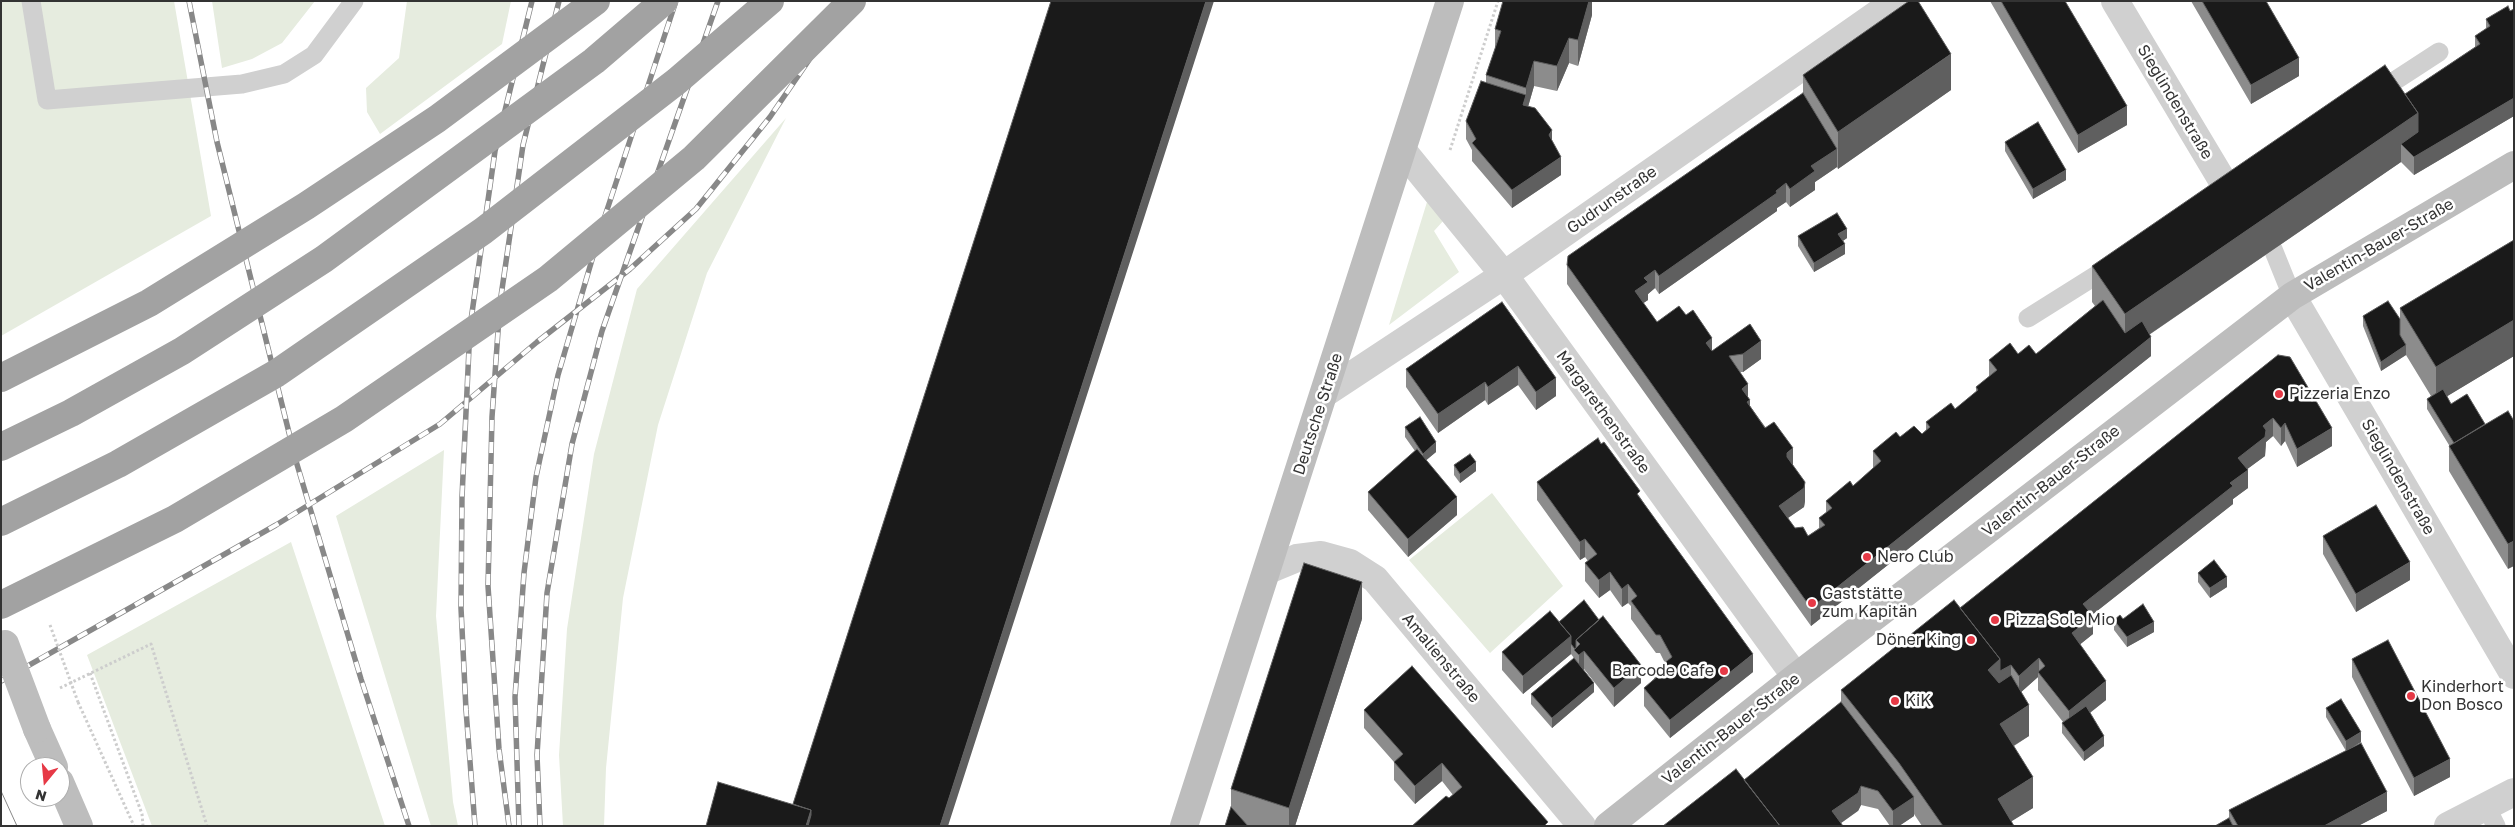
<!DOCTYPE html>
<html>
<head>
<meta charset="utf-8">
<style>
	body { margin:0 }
	#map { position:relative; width:2515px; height:827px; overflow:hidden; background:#fff; font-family:"Golos Text",sans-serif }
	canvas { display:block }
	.frame { position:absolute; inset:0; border:2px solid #333; pointer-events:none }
	.north { position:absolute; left:20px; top:757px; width:50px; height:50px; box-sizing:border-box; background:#fff; border:1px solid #adadad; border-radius:50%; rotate:197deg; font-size:14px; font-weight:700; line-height:20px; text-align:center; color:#333 }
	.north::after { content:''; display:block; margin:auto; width:18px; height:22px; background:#e63946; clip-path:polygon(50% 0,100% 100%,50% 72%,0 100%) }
</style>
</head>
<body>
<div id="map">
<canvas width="2515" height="827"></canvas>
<div class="frame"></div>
<div class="north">N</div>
</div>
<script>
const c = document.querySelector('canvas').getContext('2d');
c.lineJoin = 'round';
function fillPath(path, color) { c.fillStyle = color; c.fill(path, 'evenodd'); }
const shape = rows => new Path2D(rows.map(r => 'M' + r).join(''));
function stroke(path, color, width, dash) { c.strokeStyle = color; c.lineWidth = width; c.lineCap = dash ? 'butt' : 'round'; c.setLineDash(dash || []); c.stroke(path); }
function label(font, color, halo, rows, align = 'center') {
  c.font = font + ' "Golos Text",sans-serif'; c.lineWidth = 5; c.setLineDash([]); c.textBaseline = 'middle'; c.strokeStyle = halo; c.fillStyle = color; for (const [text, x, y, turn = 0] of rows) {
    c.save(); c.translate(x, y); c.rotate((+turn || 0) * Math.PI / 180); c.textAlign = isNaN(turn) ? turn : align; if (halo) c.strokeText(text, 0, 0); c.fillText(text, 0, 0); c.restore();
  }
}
fillPath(shape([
	[1,1,174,1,211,216,1,336],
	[212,1,315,1,282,43,252,59,222,68],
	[407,1,511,1,502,44,380,134,367,112,366,88,399,58],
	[786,118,707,273,658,425,623,598,606,768,604,826,563,826,559,755,567,629,594,454,637,289],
	[1427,202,1444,220,1434,231,1459,272,1389,325],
	[444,450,436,616,453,802,458,826,431,826,336,516],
	[1492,493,1563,586,1490,653,1409,560],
	[291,542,385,826,152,826,87,655]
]), '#e6ecdf');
stroke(shape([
	[1450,150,1498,1],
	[90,673,142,814,143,826],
	[60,688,151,644,207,826],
	[78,702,134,826]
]), '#cdcdcd', 3, [2.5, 2.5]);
stroke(shape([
	[31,1,47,100,242,84,284,74,314,55,354,1],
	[2376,93,2439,52],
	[2273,249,2292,296],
	[2028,318,2114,264],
	[2486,806,2496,826]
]), '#d0d0d0', 19);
stroke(shape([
	[2115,1,2228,190],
	[1403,151,1504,275,1796,677],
	[2292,296,2514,675],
	[1325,393,1504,275,1896,1],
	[1268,570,1297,558,1321,555,1350,563,1375,579,1582,826],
	[2448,826,2514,792]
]), '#d0d0d0', 28);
stroke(shape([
	[37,729,54,767],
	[60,782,79,826],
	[1184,826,1450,1],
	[1608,826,1796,677,2292,296,2514,165]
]), '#bdbdbd', 28);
stroke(shape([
	[1,791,17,826]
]), '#888', 1);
const rail = shape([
	[189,1,217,142,296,461,361,679,409,826],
	[1,681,276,525,440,424,537,342,630,269,696,209,770,117,822,41,842,1],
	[475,826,466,710,461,608,462,497,470,327,495,151,532,1],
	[509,826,499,749,488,586,492,417,500,303,523,145,559,1],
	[519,826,515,697,524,573,536,477,558,375,604,219,676,1],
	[540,826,537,755,547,593,572,444,602,331,718,1]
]);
stroke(rail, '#888', 5.5);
stroke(rail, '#fff', 4, [11]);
stroke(shape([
	[50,625,78,702]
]), '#cdcdcd', 3, [2.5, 2.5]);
stroke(shape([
	[5,644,37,729]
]), '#bdbdbd', 28);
stroke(shape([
	[1,378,149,303,306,206,437,119,596,1],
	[1,447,71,413,182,351,324,259,594,61,664,1],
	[1,522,118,464,277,373,483,231,677,81,770,1],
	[1,605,175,519,344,419,548,279,694,158,852,1]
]), '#a2a2a2', 28);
fillPath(shape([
	[1592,1,1592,15,1578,66,1569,63,1557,91,1534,86,1528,107,1552,141,1561,175,1512,208,1472,161,1472,150,1466,139,1466,121,1486,82,1486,75,1495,49,1495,29],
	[1990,1,2065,1,2127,125,2078,153],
	[2191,1,2266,1,2299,76,2251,104],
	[2514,9,2514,116,2414,175,2401,162,2149,335,2151,356,1811,626,1567,284,1567,265,1803,93,1803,75,1951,90,1838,169,1837,167,1815,182,1815,190,1790,207,1786,202,1777,208,1777,211,1659,294,1655,288,1648,294,1648,300,1643,303,1657,322,1686,315,1712,338,1712,351,1750,324,1761,359,1743,372,1740,372,1750,406,1793,465,1805,501,1804,507,1788,518,1795,528,1808,536,1819,528,1819,518,1826,513,1826,501,1853,486,1873,469,1873,451,1900,437,1922,434,1926,430,1926,422,1955,409,1976,392,1976,387,1989,377,1989,360,2018,354,2036,354,2095,306,2092,302,2092,266,2405,94,2475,47,2475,36,2486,29,2486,19,2510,11],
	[2005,142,2066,180,2033,199,2005,151],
	[1798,236,1847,238,1843,241,1845,254,1814,272,1798,246],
	[2514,240,2514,356,2447,396,2451,404,2485,424,2514,421,2508,569,2449,471,2449,445,2427,409,2427,399,2431,396,2406,355,2381,371,2363,326,2363,316,2400,319,2400,308],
	[1502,302,1556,396,1536,410,1518,385,1488,405,1485,400,1438,433,1406,387,1406,369],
	[2278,355,2332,446,2297,467,2285,441,2281,446,2273,436,2266,442,2265,456,2247,469,2248,488,2233,499,2233,504,2092,615,2093,634,2080,644,2106,700,2090,713,2104,746,2084,761,2062,733,2062,723,2063,722,2038,690,2038,677,2021,692,2029,736,2014,746,2033,808,2011,821,2014,826,1922,826,1914,814,1914,816,1899,826,1890,826,1878,809,1861,805,1858,811,1744,780,1841,702,1841,690,1960,608],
	[1405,427,1436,452,1426,460,1457,515,1408,557,1368,510,1368,492,1415,451,1405,437],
	[1601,444,1640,497,1753,672,1670,738,1644,706,1644,688,1654,679,1654,671,1665,663,1660,653,1656,653,1631,619,1631,606,1628,603,1622,607,1610,590,1599,598,1585,581,1585,563,1588,561,1585,557,1580,560,1537,500,1537,482],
	[1454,465,1476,471,1460,483,1454,475],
	[2323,536,2410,580,2356,612,2323,554],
	[2198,573,2227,587,2210,598,2198,582],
	[1362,619,1295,826,1225,826,1231,807,1231,789],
	[2123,619,2154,632,2127,647,2114,630,2114,620],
	[1559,622,1641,683,1614,707,1584,669,1583,670,1594,692,1552,728,1531,704,1531,694,1574,658,1571,654,1523,694,1502,670,1502,652],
	[2352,659,2450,777,2414,796,2352,677],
	[2326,708,2361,742,2346,751,2326,717],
	[1364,710,1548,826,1449,798,1453,795,1442,781,1415,804,1394,780,1394,762,1364,728],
	[2229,810,2387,811,2358,826,2215,826,2229,818]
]), '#8c8c8c');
fillPath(shape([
	[1206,1,1214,1,948,826,940,826],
	[1589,1,1592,1,1592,15,1578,66,1578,40],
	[1569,38,1569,63,1557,91,1557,66],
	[1951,54,1951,90,1838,169,1838,132],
	[2299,58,2299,76,2251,104,2251,85],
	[1534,61,1534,86,1523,124,1523,105,1526,95,1526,88],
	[2514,98,2514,116,2414,175,2414,157],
	[2127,106,2127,125,2078,153,2078,135],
	[2418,113,2418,150,2401,144,2401,162,2125,351,2125,314],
	[1552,130,1552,148,1549,135],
	[1837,149,1837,167,1815,182,1815,190,1790,207,1790,189,1811,166],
	[1561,157,1561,175,1512,208,1512,190],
	[2066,170,2066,180,2033,199,2033,189],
	[1786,183,1786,202,1777,208,1777,211,1659,294,1659,276],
	[1847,229,1847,238,1838,244,1838,234],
	[1845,244,1845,254,1814,272,1814,263],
	[1655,270,1655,288,1648,294,1648,300,1635,309,1635,291,1644,278],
	[2514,320,2514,356,2436,403,2436,367],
	[2151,337,2151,356,1811,626,1811,608],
	[1712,338,1712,356,1706,343],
	[1761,341,1761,359,1743,372,1743,354],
	[2406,345,2406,355,2381,371,2381,362],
	[1518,366,1518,385,1488,405,1488,387],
	[1556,378,1556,396,1536,410,1536,392],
	[1485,382,1485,400,1438,433,1438,414],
	[1748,384,1748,401,1750,400,1750,418,1742,389],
	[2273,418,2273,436,2266,442,2265,456,2238,476,2238,458,2263,426],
	[2285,423,2285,441,2281,446,2281,428],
	[2332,428,2332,446,2297,467,2297,449],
	[1436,442,1436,452,1423,463,1423,454],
	[1793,448,1793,466,1787,471,1787,453],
	[1476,462,1476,471,1460,483,1460,474],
	[2248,470,2248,488,2233,499,2233,504,2083,622,2083,604,2230,483],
	[1805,482,1805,501,1804,507,1779,524,1779,506],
	[1457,497,1457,515,1408,557,1408,539],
	[1585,539,1585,557,1580,560,1580,542],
	[2514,541,2514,566,2508,569,2508,544],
	[2410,562,2410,580,2356,612,2356,594],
	[1610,572,1610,590,1599,598,1599,580],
	[2227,577,2227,587,2210,598,2210,588],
	[1362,582,1362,619,1295,826,1289,826,1289,808],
	[1628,584,1628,603,1622,607,1622,589],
	[2093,616,2093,634,2072,651,2072,633],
	[2154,622,2154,632,2127,647,2127,637],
	[1571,636,1571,654,1523,694,1523,676],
	[1584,651,1584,669,1579,674,1579,655],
	[1753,654,1753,672,1670,738,1670,720],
	[2039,658,2039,673,2038,672,2038,677,2019,694,2019,676],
	[2000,659,2011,665,2011,683,2000,690,1988,670],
	[1641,665,1641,683,1614,707,1614,688],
	[2106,681,2106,700,2069,729,2069,711],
	[1594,683,1594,692,1552,728,1552,718],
	[2029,705,2029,736,2000,754,2000,724],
	[2361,732,2361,742,2346,751,2346,741],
	[2104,736,2104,746,2084,761,2084,752],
	[2450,759,2450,777,2414,796,2414,778],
	[1442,763,1442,781,1415,804,1415,786],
	[2033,777,2033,808,2004,826,1998,799],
	[1861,786,1861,805,1858,811,1837,826,1832,811],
	[2387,792,2387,811,2358,826,2324,826],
	[1914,797,1914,816,1899,826,1893,826,1893,811],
	[811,810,811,826,806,826]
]), '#5f5f5f');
const building = shape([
	[1051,1,1206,1,940,826,808,826,811,815,811,810,793,804,1051,1],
	[1503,1,1589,1,1578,40,1569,38,1557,66,1534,61,1526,88,1486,75,1501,31,1495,29,1503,1],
	[1909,1,1918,1,1951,54,1838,132,1803,75,1909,1],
	[2001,1,2065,1,2127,106,2078,135,2001,1],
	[2202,1,2266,1,2299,58,2251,85,2202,1],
	[2508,6,2510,11,2514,9,2514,98,2414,157,2401,144,2418,132,2418,113,2405,94,2480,44,2475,36,2490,26,2486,19,2508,6],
	[2385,65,2418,113,2125,314,2092,266,2385,65],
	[1481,81,1526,95,1523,105,1535,108,1552,130,1549,135,1561,157,1512,190,1472,143,1476,139,1466,121,1481,81],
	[1803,93,1837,149,1811,166,1815,171,1790,189,1786,183,1776,191,1777,193,1659,276,1655,270,1644,278,1648,282,1635,291,1657,322,1679,306,1686,315,1693,310,1712,338,1706,343,1712,351,1750,324,1761,341,1743,354,1729,356,1748,384,1742,389,1750,400,1747,402,1765,428,1774,422,1793,448,1787,453,1787,457,1805,482,1804,488,1779,506,1795,528,1803,527,1808,536,1825,525,1819,518,1832,508,1826,501,1850,481,1853,486,1881,461,1873,451,1896,432,1900,437,1914,426,1922,434,1930,427,1926,422,1951,403,1955,409,1978,390,1976,387,1997,370,1989,360,2010,343,2018,354,2029,345,2036,354,2103,300,2125,333,2142,321,2151,337,1811,608,1567,265,1568,256,1803,93],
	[2038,122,2066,170,2033,189,2005,142,2038,122],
	[1837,213,1847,229,1838,234,1845,244,1814,263,1798,236,1837,213],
	[2514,240,2514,320,2436,367,2400,308,2514,240],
	[2388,301,2400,319,2400,335,2406,345,2381,362,2363,316,2388,301],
	[1502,302,1556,378,1536,392,1518,366,1488,387,1485,382,1438,414,1406,369,1502,302],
	[2278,355,2290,357,2332,428,2297,449,2285,423,2281,428,2273,418,2263,426,2266,430,2265,437,2238,458,2248,470,2230,483,2233,486,2083,604,2093,616,2072,633,2106,681,2069,711,2038,672,2045,666,2039,658,2019,676,2011,665,2000,671,2000,659,1960,608,2278,355],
	[2443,389,2451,404,2467,394,2485,424,2454,443,2427,399,2443,389],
	[2508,411,2514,421,2514,541,2508,544,2449,446,2508,411],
	[1420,417,1436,442,1423,454,1405,427,1420,417],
	[1598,438,1601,444,1604,442,1640,491,1637,494,1753,654,1670,720,1644,688,1658,676,1654,671,1672,657,1660,635,1656,635,1631,601,1637,596,1628,584,1622,589,1610,572,1599,580,1585,563,1597,554,1585,539,1580,542,1537,482,1598,438],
	[1417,449,1457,497,1408,539,1368,492,1417,449],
	[1470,454,1476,462,1460,474,1454,465,1470,454],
	[2376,505,2410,562,2356,594,2323,536,2376,505],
	[2214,560,2227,577,2210,588,2198,573,2214,560],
	[1304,563,1362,582,1289,808,1231,789,1304,563],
	[1584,600,1599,620,1576,640,1576,648,1575,649,1571,644,1571,636,1559,622,1584,600],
	[1954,600,2000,659,1988,670,1999,683,2011,675,2029,705,2000,724,2033,777,1998,799,2014,826,1943,826,1899,763,1841,690,1954,600],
	[2143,604,2154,622,2127,637,2114,620,2120,615,2123,619,2143,604],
	[1550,611,1571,636,1523,676,1502,652,1550,611],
	[1603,616,1641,665,1614,688,1584,651,1579,655,1574,650,1580,644,1576,640,1603,616],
	[2388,640,2450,759,2414,778,2352,659,2388,640],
	[1574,658,1594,683,1552,718,1531,694,1574,658],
	[1412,666,1548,822,1544,826,1412,826,1446,796,1449,798,1462,787,1442,763,1415,786,1394,762,1403,754,1364,710,1412,666],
	[2341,699,2361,732,2346,741,2326,708,2341,699],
	[1841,702,1914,797,1893,811,1878,791,1861,786,1858,793,1832,811,1843,826,1780,826,1744,780,1841,702],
	[2086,706,2104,736,2084,752,2062,723,2086,706],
	[2361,743,2387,792,2324,826,2238,826,2229,810,2361,743],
	[1736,769,1780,826,1663,826,1736,769],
	[718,782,811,810,806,826,706,826,718,782],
	[1231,807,1248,826,1225,826,1231,807],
	[2229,818,2233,826,2215,826,2229,818]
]);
fillPath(building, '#1a1a1a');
stroke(building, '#5f5f5f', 1);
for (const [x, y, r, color] of [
	[2279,394,5,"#e63946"],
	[1867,557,5,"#e63946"],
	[1812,603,5,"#e63946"],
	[1995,620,5,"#e63946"],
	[1971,640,5,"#e63946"],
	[1724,671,5,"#e63946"],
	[2411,696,5,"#e63946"],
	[1895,701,5,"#e63946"]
]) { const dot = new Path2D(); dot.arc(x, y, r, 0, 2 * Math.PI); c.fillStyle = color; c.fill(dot); stroke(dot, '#fff', 2); }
label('16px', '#333', '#fff', [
	["Sieglindenstraße",2175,102,59],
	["Gudrunstraße",1612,200,-35],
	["Valentin-Bauer-Straße",2379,245,-30],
	["Margarethenstraße",1603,412,54],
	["Deutsche Straße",1318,414,-72],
	["Sieglindenstraße",2398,477,60],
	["Valentin-Bauer-Straße",2051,481,-38],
	["Amalienstraße",1441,658,50],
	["Valentin-Bauer-Straße",1731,729,-38]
]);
label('16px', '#333', '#fff', [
	["Pizzeria Enzo",2289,394],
	["Nero Club",1877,557],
	["Gaststätte",1822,594],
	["zum Kapitän",1822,612],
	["Pizza Sole Mio",2005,620],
	["Döner King",1961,640,"right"],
	["Barcode Cafe",1714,671,"right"],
	["Kinderhort",2421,687],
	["Don Bosco",2421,705],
	["KiK",1905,701]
], 'left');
</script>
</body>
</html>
